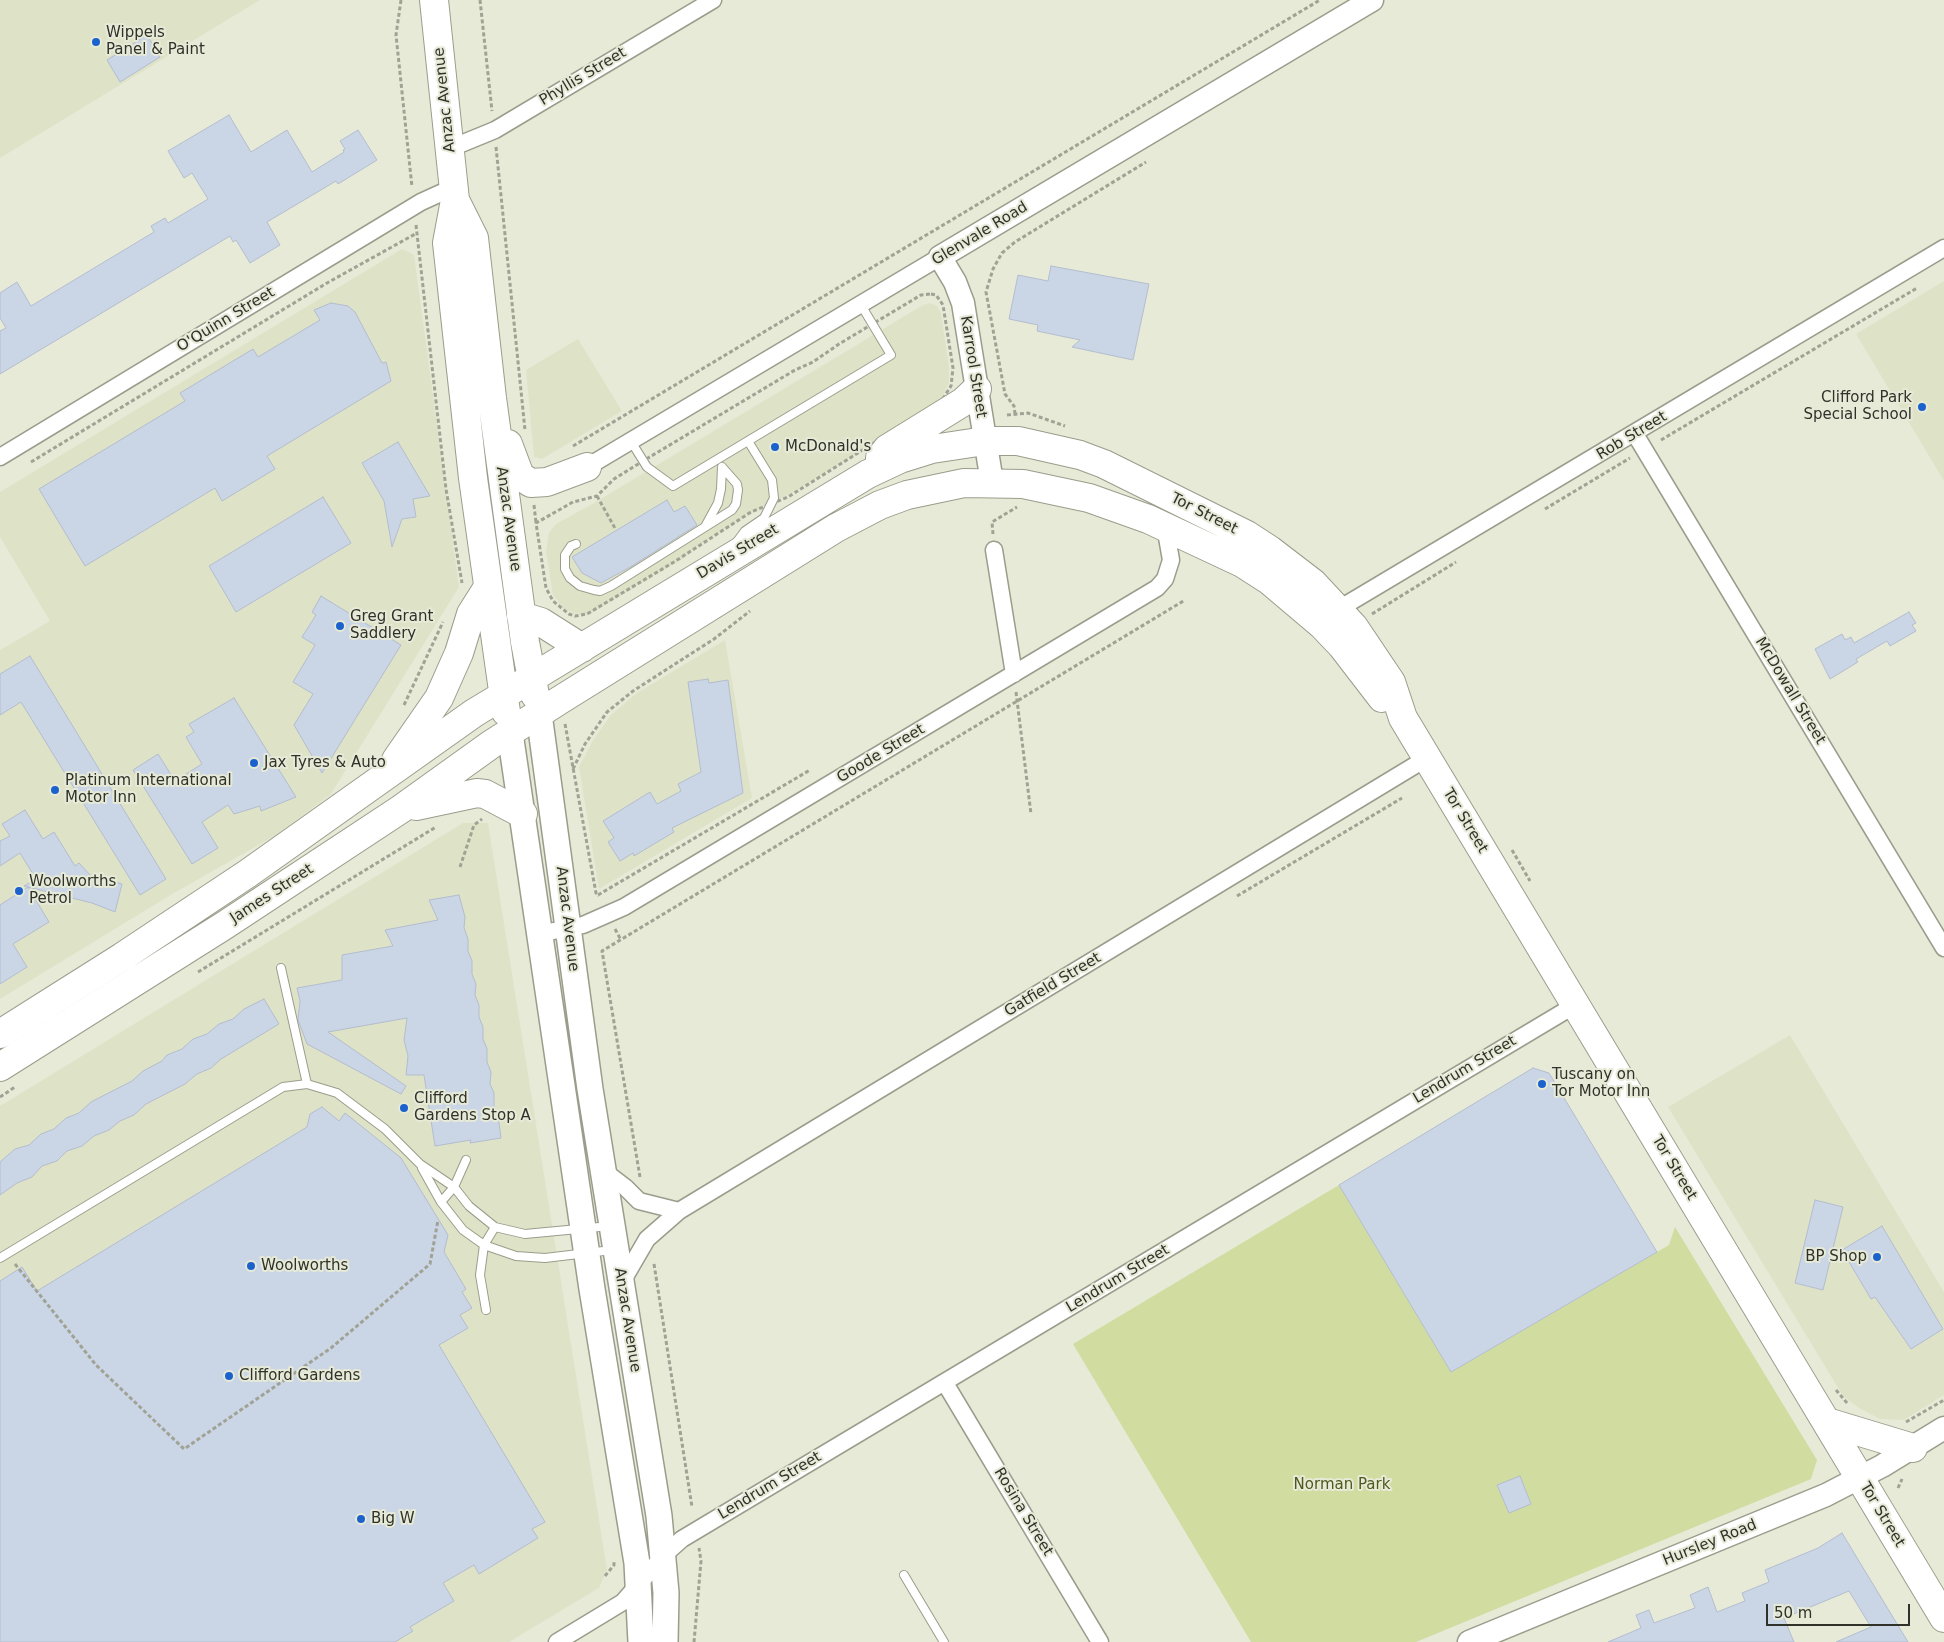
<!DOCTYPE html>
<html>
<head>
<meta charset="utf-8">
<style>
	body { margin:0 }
	#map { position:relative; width:1944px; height:1642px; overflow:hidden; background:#e6ead7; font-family:"DejaVu Sans",sans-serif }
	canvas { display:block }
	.scale { position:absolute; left:1766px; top:1604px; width:144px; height:22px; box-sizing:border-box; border:2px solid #30322a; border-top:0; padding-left:6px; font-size:15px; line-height:18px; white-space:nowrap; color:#30322a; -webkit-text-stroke:4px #e6ead7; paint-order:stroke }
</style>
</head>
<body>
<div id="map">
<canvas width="1944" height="1642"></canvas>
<div class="scale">50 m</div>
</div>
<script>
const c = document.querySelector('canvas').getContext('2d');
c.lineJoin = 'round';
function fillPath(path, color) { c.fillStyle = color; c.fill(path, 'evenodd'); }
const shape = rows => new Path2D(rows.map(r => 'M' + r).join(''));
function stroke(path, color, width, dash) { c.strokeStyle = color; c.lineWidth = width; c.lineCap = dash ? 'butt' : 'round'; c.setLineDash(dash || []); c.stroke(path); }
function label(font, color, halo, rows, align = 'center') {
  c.font = font + ' "DejaVu Sans",sans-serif'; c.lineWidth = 4; c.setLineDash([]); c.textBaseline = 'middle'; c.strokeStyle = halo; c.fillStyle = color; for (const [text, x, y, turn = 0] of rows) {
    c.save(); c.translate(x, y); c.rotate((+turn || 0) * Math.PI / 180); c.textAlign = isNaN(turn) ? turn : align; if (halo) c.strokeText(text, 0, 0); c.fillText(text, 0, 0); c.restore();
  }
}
fillPath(shape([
	[0,0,260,0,0,158],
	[402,249,414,255,459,587,331,794,276,835,174,893,0,999,0,650,50,621,0,537,0,492],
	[1944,281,1944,481,1856,334],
	[930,303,937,306,941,313,949,367,949,383,941,399,929,410,792,493,763,506,695,548,684,558,588,615,573,613,563,608,553,595,546,551,549,533,556,524,594,503,923,305],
	[578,339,622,411,542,459,534,457,526,370],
	[725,640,752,798,599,889,579,767,593,740,611,715,637,693],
	[463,823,488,823,607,1570,599,1588,509,1642,0,1642,0,1106],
	[1790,1035,1944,1292,1944,1395,1904,1420,1880,1419,1859,1408,1843,1396,1668,1107]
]), '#dee3c8');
fillPath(shape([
	[1339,1185,1451,1372,1669,1245,1675,1227,1817,1460,1811,1479,1416,1642,1251,1642,1073,1344]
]), '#d1dca1');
const building = shape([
	[147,35,160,57,120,82,107,60,147,35],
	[229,115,251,152,287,130,312,172,344,152,343,150,345,149,340,141,358,130,377,160,338,184,336,181,267,222,280,245,250,263,236,240,233,242,230,236,0,374,0,331,6,328,0,318,0,293,17,282,31,306,154,232,151,226,165,218,168,223,208,199,192,173,184,178,168,151,229,115],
	[1051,266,1149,284,1133,360,1072,347,1080,340,1037,331,1038,325,1009,319,1018,275,1048,281,1051,266],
	[331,303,348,306,355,312,382,363,386,362,391,381,267,456,275,469,222,501,215,488,85,566,39,489,185,401,180,393,253,349,258,357,320,320,314,310,331,303],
	[398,442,430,496,413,499,416,517,402,519,392,547,384,501,362,463,398,442],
	[323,497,351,543,236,612,209,566,323,497],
	[667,500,674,512,685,506,697,525,632,566,601,583,582,573,572,557,667,500],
	[321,596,401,645,322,773,294,725,313,694,293,682,315,645,302,637,316,615,312,612,321,596],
	[1909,612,1916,623,1912,625,1916,631,1890,646,1887,641,1856,659,1858,662,1830,679,1815,649,1842,634,1845,640,1851,637,1854,643,1909,612],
	[30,656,166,879,140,895,21,702,0,715,0,674,30,656],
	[708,679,709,683,728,680,743,793,672,828,674,832,634,856,633,853,620,861,608,842,614,838,603,821,650,792,657,804,681,791,678,784,701,772,688,682,708,679],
	[234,698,296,797,261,811,260,806,234,814,228,805,202,822,218,848,192,864,133,770,158,754,175,781,202,764,186,737,194,732,189,724,234,698],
	[25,810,43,839,54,832,75,866,79,863,90,875,122,884,115,912,92,903,24,886,36,879,20,853,0,866,0,841,10,836,2,824,25,810],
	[28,887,49,922,13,944,27,967,0,984,0,905,28,887],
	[459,895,465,917,464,928,468,939,468,951,472,961,472,974,476,984,475,995,479,1005,479,1017,483,1027,483,1039,487,1049,487,1062,491,1072,490,1084,494,1093,494,1106,498,1116,501,1138,470,1143,471,1140,435,1146,424,1075,406,1075,408,1056,404,1040,407,1018,328,1032,406,1086,401,1094,307,1044,298,1020,300,1001,297,988,342,980,342,955,393,946,385,930,438,920,429,900,459,895],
	[264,999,279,1024,221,1059,211,1068,197,1074,185,1084,146,1104,134,1115,120,1121,109,1130,94,1136,82,1146,67,1151,57,1161,42,1166,32,1177,17,1183,0,1195,0,1162,15,1149,29,1145,41,1134,54,1129,66,1118,79,1113,91,1102,132,1081,143,1071,162,1061,167,1055,182,1049,193,1039,207,1034,219,1024,233,1019,244,1009,264,999],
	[1533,1068,1549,1073,1657,1252,1451,1372,1339,1185,1533,1068],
	[322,1107,339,1121,345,1113,401,1158,448,1235,444,1252,466,1289,462,1292,472,1308,460,1315,468,1328,439,1345,545,1522,532,1529,538,1538,479,1574,474,1565,443,1583,454,1601,410,1627,413,1631,395,1642,0,1642,0,1281,22,1267,37,1291,307,1127,310,1114,322,1107],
	[1815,1200,1843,1207,1823,1290,1795,1283,1815,1200],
	[1882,1226,1943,1329,1911,1349,1875,1297,1871,1299,1842,1250,1882,1226],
	[1520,1476,1531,1504,1509,1513,1497,1485,1520,1476],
	[1842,1533,1908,1642,1836,1642,1871,1627,1849,1591,1784,1618,1794,1642,1608,1642,1641,1628,1636,1615,1649,1610,1654,1623,1695,1608,1690,1595,1708,1587,1717,1612,1745,1601,1742,1593,1769,1582,1765,1570,1818,1548,1842,1533]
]);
fillPath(building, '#cad5e6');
stroke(building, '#b3bdce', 1);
const lane = shape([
	[632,443,647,467,673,486,891,355,861,305],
	[706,525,718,503,721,489,722,467],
	[736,543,745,531,764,518,774,498,772,480,748,441],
	[576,544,571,546,565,555,565,569,570,578,580,586,594,590,600,591,611,586,732,510,736,504,738,490,737,484,722,467],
	[281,968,307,1084],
	[422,1168,441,1202,463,1230,484,1245,516,1256,545,1258,612,1250],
	[441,1202,454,1187,466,1160],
	[0,1258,283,1087,307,1084,337,1093,385,1129,420,1164,454,1187,469,1206,495,1227,525,1234,610,1226],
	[486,1310,480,1275,484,1245,495,1227],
	[904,1575,944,1642]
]);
const street = shape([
	[451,148,495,130,713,0],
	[1635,434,1944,948],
	[0,457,421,202,454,187],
	[587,467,940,257],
	[994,550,1014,674],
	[1332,613,1944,248],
	[539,934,583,925,624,907,1157,588,1165,579,1171,560,1165,526],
	[604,1171,625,1187,639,1201,679,1211],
	[622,1282,647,1239,679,1211,1427,758],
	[945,1383,1100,1642],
	[557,1642,623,1602,664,1555,682,1539,1575,1005]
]);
const secondary = shape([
	[992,482,963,303,955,282,940,257,1372,0],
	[1469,1642,1826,1495,1882,1466,1944,1428]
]);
const primary = shape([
	[539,714,590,1089,659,1516,666,1593,665,1642],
	[510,733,592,1289,637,1563,641,1642]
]);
const highway = shape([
	[434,0,455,200,447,243,473,478,506,712],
	[455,200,474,238,492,398,525,642,535,695],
	[508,444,520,476,531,483,547,482,587,467],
	[880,458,887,449,963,402,977,389],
	[521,616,541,622,582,648],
	[396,760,439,698,459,653,471,614,488,587],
	[416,806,477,793,485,794,523,814],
	[0,1034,122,957,247,874,474,713,868,474,900,459,932,449,985,441,1018,441,1080,455,1104,464,1247,535,1270,550,1313,583,1354,627,1391,682,1403,718,1944,1618],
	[0,1067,225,925,401,809,493,743,560,700,836,528,880,505,907,495,964,483,1023,484,1089,498,1148,519,1242,563,1270,581,1322,625,1342,646,1382,698],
	[1827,1422,1913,1448]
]);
stroke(lane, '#9a9d8b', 10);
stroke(street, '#9a9d8b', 19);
stroke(secondary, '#9a9d8b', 25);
stroke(primary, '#9a9d8b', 28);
stroke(highway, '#9a9d8b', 30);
stroke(shape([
	[401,0,396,35,412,187],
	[480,0,492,111],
	[496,147,525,430],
	[416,225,446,489,462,583],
	[931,294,936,295,943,305,953,368,951,386,942,400,788,497,751,512,674,562,587,614,575,616,569,614,553,601,546,588,536,523,573,502,597,496,614,479,643,461,795,370,813,362,839,344,921,295,931,294],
	[1015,414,1014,406,1005,394,986,292,993,269,1002,253,1015,242,1146,162],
	[1007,415,1028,413,1065,426],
	[1661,440,1917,288],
	[573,446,1320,0],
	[31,462,327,283,417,233],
	[597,496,616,530],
	[534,505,536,523],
	[1545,509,1630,458],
	[993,534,992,522,1017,507],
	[1372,614,1456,562],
	[1016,692,1031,814],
	[404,705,443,622],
	[565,724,596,893,599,896],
	[573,769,585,744,607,712,633,691,714,639,750,611],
	[1512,850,1530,881],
	[460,867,474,825,482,819],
	[598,895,810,770],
	[1237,896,1402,798],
	[615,929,621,940],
	[198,972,436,827],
	[0,1097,15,1087],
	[640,1177,602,951,1185,600],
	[15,1264,96,1365,184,1449,331,1348,430,1264,438,1220],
	[654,1264,692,1507],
	[1836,1390,1848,1404],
	[1906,1422,1944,1400],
	[1898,1488,1902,1479],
	[605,1576,614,1565,614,1562],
	[694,1642,701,1561,699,1548]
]), '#a0a394', 3, [4, 2.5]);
stroke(lane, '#fff', 8);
stroke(street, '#fff', 16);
stroke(secondary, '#fff', 22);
stroke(primary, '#fff', 25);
stroke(highway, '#fff', 28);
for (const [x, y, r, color] of [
	[96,42,5,"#1b62cd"],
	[1922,407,5,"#1b62cd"],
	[775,447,5,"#1b62cd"],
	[340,626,5,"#1b62cd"],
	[254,763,5,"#1b62cd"],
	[55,790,5,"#1b62cd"],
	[19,891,5,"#1b62cd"],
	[1542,1084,5,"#1b62cd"],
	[404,1108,5,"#1b62cd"],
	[1877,1257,5,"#1b62cd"],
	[251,1266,5,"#1b62cd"],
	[229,1376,5,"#1b62cd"],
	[361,1519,5,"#1b62cd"]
]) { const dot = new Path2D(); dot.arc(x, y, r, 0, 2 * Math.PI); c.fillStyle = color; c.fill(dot); stroke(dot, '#e6ead7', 2); }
label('15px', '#30322a', '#e6ead7', [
	["Wippels",106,33],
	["Panel & Paint",106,50],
	["Clifford Park",1912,398,"right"],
	["Special School",1912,415,"right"],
	["McDonald's",785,447],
	["Greg Grant",350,617],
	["Saddlery",350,634],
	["Jax Tyres & Auto",264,763],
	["Platinum International",65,781],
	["Motor Inn",65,798],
	["Woolworths",29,882],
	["Petrol",29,899],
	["Tuscany on",1552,1075],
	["Tor Motor Inn",1552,1092],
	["Clifford",414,1099],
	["Gardens Stop A",414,1116],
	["BP Shop",1867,1257,"right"],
	["Woolworths",261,1266],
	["Clifford Gardens",239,1376],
	["Big W",371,1519]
], 'left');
label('15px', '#30322a', '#e6ead7', [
	["Phyllis Street",583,77,-31],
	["Anzac Avenue",445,100,-96],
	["Glenvale Road",980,234,-31],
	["O'Quinn Street",226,320,-31],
	["Karrool Street",973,367,81],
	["Rob Street",1632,436,-31],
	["Tor Street",1204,514,27],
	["Anzac Avenue",508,519,82],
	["Davis Street",738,552,-31],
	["McDowall Street",1790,691,59],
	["Goode Street",881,754,-31],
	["Tor Street",1465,821,59],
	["James Street",272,894,-33],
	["Anzac Avenue",567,919,83],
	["Gatfield Street",1053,985,-31],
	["Lendrum Street",1465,1070,-31],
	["Tor Street",1674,1168,59],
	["Lendrum Street",1118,1279,-31],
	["Anzac Avenue",627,1320,81],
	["Lendrum Street",770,1486,-31],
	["Rosina Street",1023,1512,59],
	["Tor Street",1882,1515,59],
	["Hursley Road",1710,1543,-22]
]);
label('15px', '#50591d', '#e6ead7', [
	["Norman Park",1342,1485]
]);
</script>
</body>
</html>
